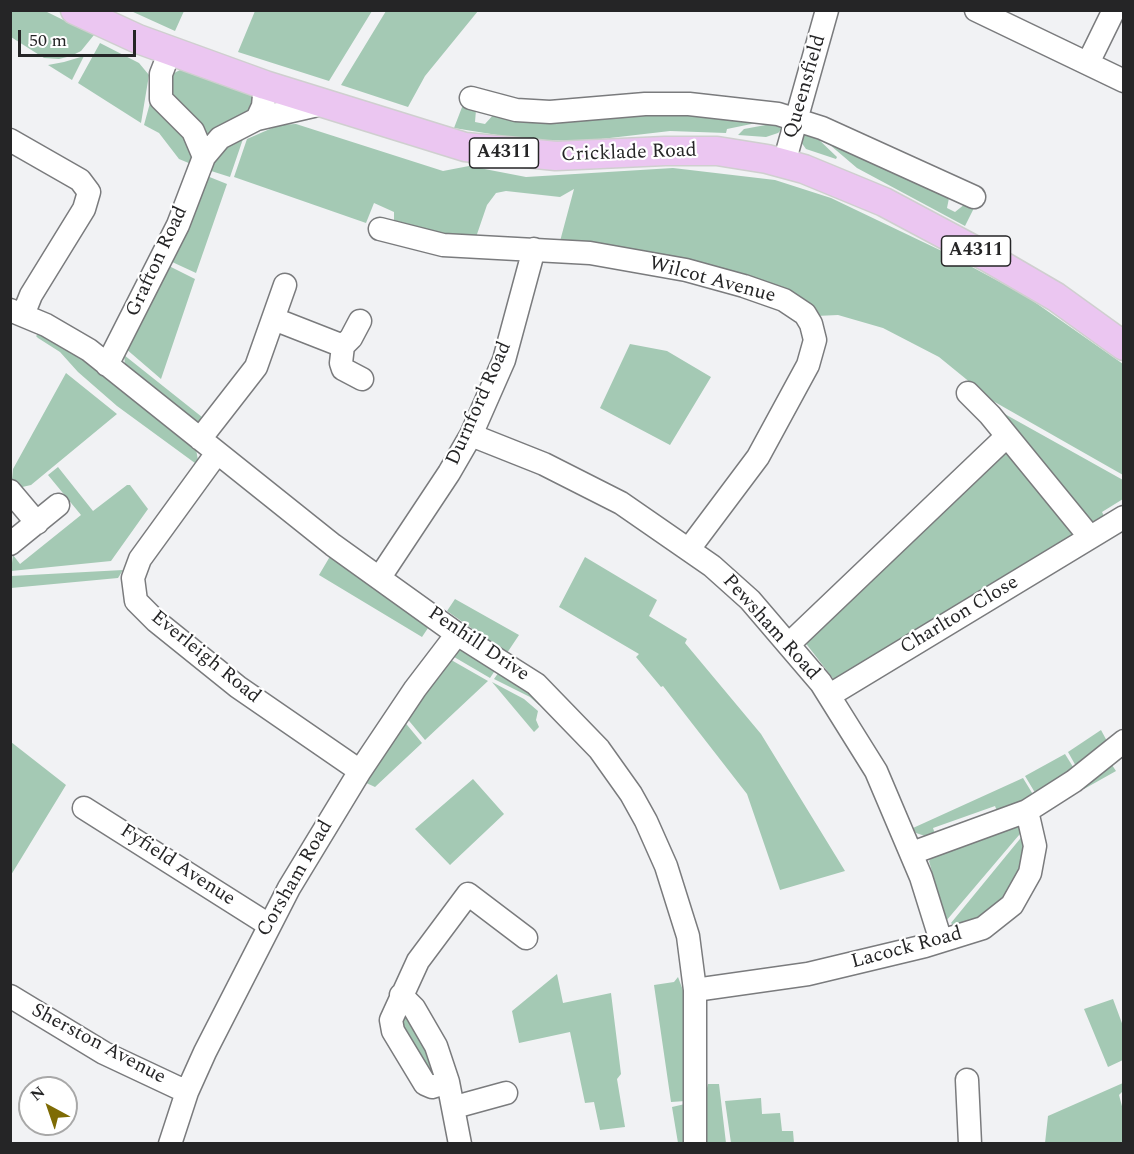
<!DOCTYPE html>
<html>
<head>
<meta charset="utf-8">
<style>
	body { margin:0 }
	#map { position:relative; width:1134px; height:1154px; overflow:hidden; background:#f1f2f4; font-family:Spectral,serif }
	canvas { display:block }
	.frame { position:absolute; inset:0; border:12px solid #252526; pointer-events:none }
	.north { position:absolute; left:18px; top:1076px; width:60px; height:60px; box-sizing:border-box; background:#fff; border:2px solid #a8a8a8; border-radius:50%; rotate:320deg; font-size:16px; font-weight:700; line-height:24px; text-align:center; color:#252526 }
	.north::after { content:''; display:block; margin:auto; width:21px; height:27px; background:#7e6b04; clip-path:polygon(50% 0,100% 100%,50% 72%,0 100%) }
	.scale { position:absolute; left:18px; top:30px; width:118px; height:27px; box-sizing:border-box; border:3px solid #252526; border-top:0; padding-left:8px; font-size:18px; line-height:21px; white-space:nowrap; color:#252526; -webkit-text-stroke:4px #fff; paint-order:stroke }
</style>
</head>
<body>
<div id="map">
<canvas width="1134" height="1154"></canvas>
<div class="frame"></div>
<div class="north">N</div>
<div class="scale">50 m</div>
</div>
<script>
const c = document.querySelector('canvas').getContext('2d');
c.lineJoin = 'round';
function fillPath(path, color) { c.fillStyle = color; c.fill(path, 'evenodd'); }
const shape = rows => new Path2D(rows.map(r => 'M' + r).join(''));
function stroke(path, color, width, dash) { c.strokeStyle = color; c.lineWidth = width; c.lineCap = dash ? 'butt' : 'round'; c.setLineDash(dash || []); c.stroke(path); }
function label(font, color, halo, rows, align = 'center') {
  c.font = font + ' Spectral,serif'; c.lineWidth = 4.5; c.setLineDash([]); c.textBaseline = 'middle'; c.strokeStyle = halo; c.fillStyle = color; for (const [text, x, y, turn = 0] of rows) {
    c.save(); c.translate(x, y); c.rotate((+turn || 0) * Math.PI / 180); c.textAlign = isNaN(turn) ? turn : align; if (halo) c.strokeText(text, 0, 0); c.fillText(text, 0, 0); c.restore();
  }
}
fillPath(shape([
	[10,11,45,11,94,35,81,51,71,56,59,59,44,58,11,37],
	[131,11,184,11,175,31],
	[255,11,255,10,372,11,329,81,238,52],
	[386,11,478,11,425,76,408,107,341,85],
	[100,43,139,63,149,75,141,123,78,83],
	[84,56,72,80,48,65,64,62],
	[184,68,255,95,255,109,209,134,203,131,170,95,172,74],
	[153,92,180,128,194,154,191,164,179,159,159,133,144,125],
	[464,102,476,110,475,122,485,124,494,114,629,110,766,121,727,129,726,133,670,131,584,141,528,140,454,128],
	[296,124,443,171,469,166,526,177,673,168,775,180,831,198,946,253,1026,296,1123,364,1123,475,993,401,939,357,883,328,838,315,816,316,559,245,574,189,560,197,506,191,496,193,487,205,475,240,436,235,394,222,394,212,374,203,366,223,234,177,247,139,279,125],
	[771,124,782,124,783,128,778,133,766,137,738,135,744,129],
	[803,130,815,136,837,157,836,159,806,149,801,142],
	[244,136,230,177,208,170,218,148],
	[823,139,949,198,947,208,955,212,965,204,976,204,965,226,857,168],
	[207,176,227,184,196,273,170,261],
	[169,266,195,279,161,379,125,348,148,309],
	[40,332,70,348,196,449,199,466,117,406,78,372,60,352,38,338,36,336],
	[630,344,667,351,711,377,670,445,600,408],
	[124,355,207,421,198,424,125,365],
	[66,373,117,414,31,485,18,488,12,480,13,469],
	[994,408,1123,480,1123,499,1102,512,1107,522,1095,529],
	[1011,448,1077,535,835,681,804,641,1000,453,1005,454],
	[58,467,93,511,127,485,130,485,148,509,111,561,11,571,13,555,20,564,81,515,48,475],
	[332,553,432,622,422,637,319,575],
	[585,557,657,600,649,616,687,639,685,643,761,734,845,871,780,890,747,794,663,686,661,687,636,657,639,654,559,607],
	[123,570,118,578,11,588,11,576],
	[455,599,519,635,507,653,447,611],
	[459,647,498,666,490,678,449,654],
	[446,657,488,681,425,740,405,716],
	[501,669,540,701,539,705,530,697,494,679],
	[492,682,524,699,538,711,536,720,539,727,534,732],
	[403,720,422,743,375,787,362,781],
	[1101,730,1108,743,1077,768,1068,752],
	[11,742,66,785,11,875],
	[1065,754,1075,770,1037,796,1025,776],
	[1112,765,1116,771,1084,789,1080,784],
	[1023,778,1037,801,1000,819,995,806,933,828,937,840,916,833,913,828],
	[473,779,504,814,450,865,415,829],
	[1014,824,1025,828,946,921,929,861,933,856],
	[1024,834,1026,863,996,912,953,925,951,923],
	[557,974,563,1003,611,993,621,1074,617,1079,625,1127,600,1130,594,1102,585,1103,570,1032,519,1043,512,1011],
	[678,977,684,993,686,1101,671,1102,654,985,674,982],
	[1113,999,1123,1026,1123,1060,1108,1067,1084,1009],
	[408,1016,439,1066,431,1081,400,1019],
	[1123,1083,1123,1091,1119,1095,1123,1110,1123,1143,1045,1143,1048,1116],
	[708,1084,719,1084,726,1143,702,1144,702,1109],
	[761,1098,762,1114,780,1113,782,1131,793,1131,794,1143,731,1143,725,1101],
	[685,1104,687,1143,678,1143,672,1107]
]), '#a4c9b4');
const minor = shape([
	[976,10,1124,81],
	[170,51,161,74,161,99,193,131,204,157,220,138,257,119,263,106,265,85],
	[1088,63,1114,10],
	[471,98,516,110,550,112,645,104,689,104,778,114,822,128,974,197],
	[257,119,322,104],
	[10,140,80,180,89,192,84,209,31,295,23,315],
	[784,163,827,10],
	[380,229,443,245,590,253,686,270,744,286,784,300,805,314,811,324,815,340,808,365,758,457,689,549],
	[10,310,46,325,89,350,333,545,457,634,536,684,599,749,631,794,646,821,666,866,688,936,695,990,695,1144],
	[274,319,343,346,341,363,343,369,362,379],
	[343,346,351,338,360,321],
	[107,365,178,225,204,157],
	[968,393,990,415,1089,536],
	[471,435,544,464,621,503,712,566,750,600,821,683,876,771,921,877,941,941],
	[200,439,256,367,285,285],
	[217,453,140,559,133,578,136,601,156,621,238,687,360,771],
	[10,491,37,523],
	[10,544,58,505],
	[380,577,449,473,471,435,504,360,534,249],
	[789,644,1007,436],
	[830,695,1124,517],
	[84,808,269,925],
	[912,853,1027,811,1074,781,1124,741],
	[695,990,808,974,925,946,983,928,1012,905,1030,873,1035,846,1027,811],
	[401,995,414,1008,436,1046,448,1082],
	[10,996,104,1053,187,1092],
	[967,1080,970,1144],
	[455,1107,506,1093],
	[170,1144,187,1092,205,1052,289,888,360,771,415,689,457,634],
	[460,1144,448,1082,432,1087,425,1084,393,1031,391,1020,418,961,468,894,526,938]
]);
const major = shape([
	[75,10,138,39,265,85,465,147,556,156,665,151,717,151,767,159,804,169,884,202,989,258,1056,297,1124,346]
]);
stroke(minor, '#7a7b7d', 25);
stroke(major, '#cfcfcf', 31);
stroke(minor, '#fff', 22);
stroke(major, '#ebc6f1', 28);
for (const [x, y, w] of [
	[504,153,69],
	[976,251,69]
]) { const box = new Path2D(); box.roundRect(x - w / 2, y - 15, w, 30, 4.5); c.fillStyle = '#fff'; c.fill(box); stroke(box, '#252526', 1.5); }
label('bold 18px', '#252526', null, [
	["A4311",504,153],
	["A4311",976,251]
]);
label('20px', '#252526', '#fff', [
	["Queensfield",806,87,-74],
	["Cricklade Road",629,154,-2],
	["Grafton Road",158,262,-65],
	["Wilcot Avenue",712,281,15],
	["Durnford Road",480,404,-66],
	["Charlton Close",960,616,-31],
	["Pewsham Road",770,628,48],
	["Penhill Drive",478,645,34],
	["Everleigh Road",205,658,39],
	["Fyfield Avenue",177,866,33],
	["Corsham Road",296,879,-60],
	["Lacock Road",907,949,-15],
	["Sherston Avenue",98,1045,28]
]);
</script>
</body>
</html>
